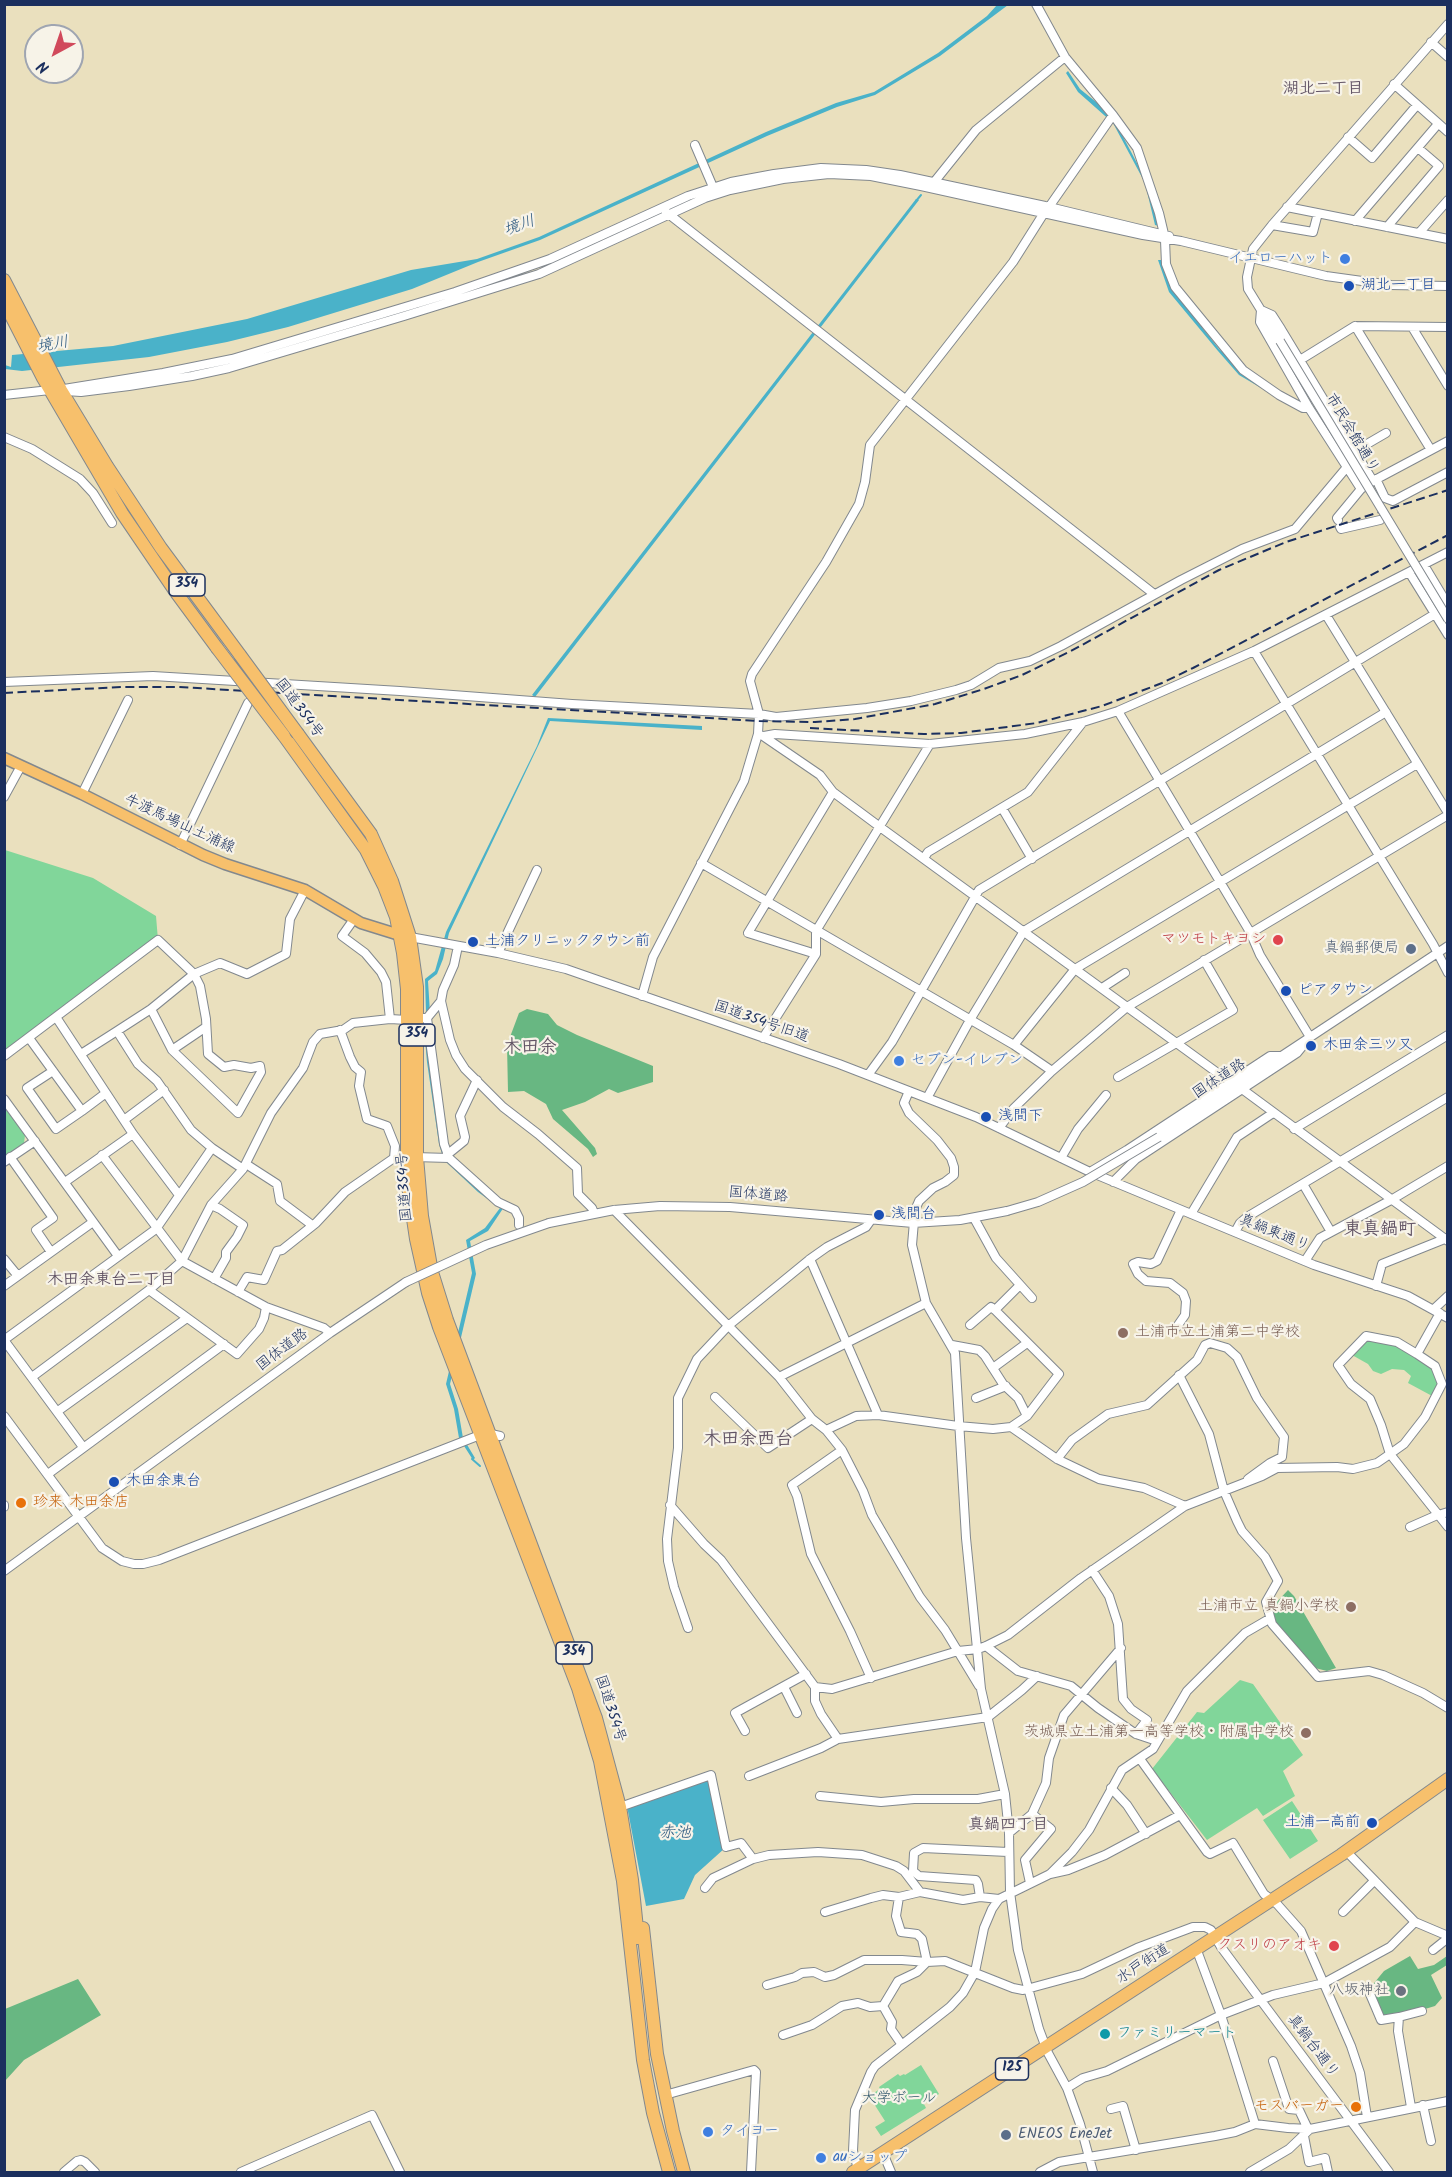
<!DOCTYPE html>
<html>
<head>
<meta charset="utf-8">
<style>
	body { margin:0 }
	#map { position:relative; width:1452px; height:2177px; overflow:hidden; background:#eae0be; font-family:Kalam,sans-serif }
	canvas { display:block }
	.frame { position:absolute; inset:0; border:6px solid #1b2f5e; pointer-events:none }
	.north { position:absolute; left:24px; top:24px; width:60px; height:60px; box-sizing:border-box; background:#f7f3e8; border:2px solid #9fa5b1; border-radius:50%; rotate:220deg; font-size:16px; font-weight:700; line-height:24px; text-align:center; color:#1b2f5e }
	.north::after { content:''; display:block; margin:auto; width:21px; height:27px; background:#d1495b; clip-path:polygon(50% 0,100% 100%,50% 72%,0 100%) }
</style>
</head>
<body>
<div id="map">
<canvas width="1452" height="2177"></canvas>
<div class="frame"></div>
<div class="north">N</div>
</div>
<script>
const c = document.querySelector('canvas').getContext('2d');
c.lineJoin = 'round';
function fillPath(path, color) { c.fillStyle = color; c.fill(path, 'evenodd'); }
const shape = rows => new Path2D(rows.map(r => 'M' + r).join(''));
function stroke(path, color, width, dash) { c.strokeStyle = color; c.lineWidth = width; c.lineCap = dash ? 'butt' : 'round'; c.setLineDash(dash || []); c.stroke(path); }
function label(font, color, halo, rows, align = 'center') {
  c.font = font + ' Kalam,"Klee One",sans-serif'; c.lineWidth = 4.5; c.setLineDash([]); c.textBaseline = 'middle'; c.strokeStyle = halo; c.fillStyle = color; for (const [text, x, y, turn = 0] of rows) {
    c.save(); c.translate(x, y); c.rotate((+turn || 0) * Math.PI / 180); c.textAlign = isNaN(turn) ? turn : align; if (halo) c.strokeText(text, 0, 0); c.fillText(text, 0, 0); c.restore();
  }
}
fillPath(shape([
	[5,850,93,878,156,916,158,940,5,1056],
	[5,1108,25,1135,24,1144,5,1158],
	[1367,1338,1396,1344,1433,1367,1439,1383,1434,1397,1408,1383,1411,1376,1404,1370,1392,1369,1381,1374,1373,1371,1368,1364,1352,1355],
	[1240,1680,1253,1684,1303,1755,1283,1771,1295,1796,1263,1816,1257,1808,1207,1840,1152,1769,1197,1712,1204,1713],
	[1292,1801,1318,1841,1290,1859,1263,1820],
	[921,2065,939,2094,924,2104,926,2108,881,2136,875,2127,885,2121,869,2096,880,2089,879,2087,898,2074,900,2076,904,2074,905,2075]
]), '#81d69a');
fillPath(shape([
	[527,1009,548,1014,557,1025,577,1035,653,1066,653,1082,618,1093,609,1089,585,1102,562,1110,595,1148,597,1154,593,1157,588,1149,553,1119,546,1104,524,1091,508,1092,507,1045,519,1013],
	[1288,1590,1294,1596,1336,1668,1327,1671,1315,1668,1296,1649,1273,1619,1272,1612,1274,1605],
	[1410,1956,1418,1969,1434,1965,1447,1956,1447,1965,1431,1975,1442,1998,1435,2006,1425,2009,1383,2018,1370,1988,1384,1971],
	[78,1979,101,2015,24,2060,5,2081,5,2009]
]), '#68b782');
fillPath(shape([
	[997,5,1008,5,940,56,875,95,837,107,767,136,540,240,478,262,412,289,288,327,227,342,149,357,22,371,5,369,5,365,11,367,12,355,113,346,247,319,411,270,477,259,539,237,766,132,836,103,874,92,938,53,987,16],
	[1068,71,1080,89,1111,114,1147,182,1159,226,1155,225,1145,183,1113,123,1078,92,1066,73],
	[916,199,919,200,535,697,532,695],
	[1158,260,1162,260,1173,290,1219,349,1273,395,1239,375,1218,351,1169,292],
	[548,718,702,726,702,730,550,721,449,933,443,959,437,974,428,981,430,1013,446,1156,504,1207,488,1231,470,1241,476,1274,450,1384,458,1409,463,1438,475,1458,473,1460,459,1438,454,1409,446,1384,472,1273,466,1240,485,1228,500,1208,478,1192,446,1162,443,1157,439,1144,427,1062,423,1017,426,1013,425,979,435,971,446,932,537,746],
	[711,1776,725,1848,695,1875,684,1899,646,1906,627,1806]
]), '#4ab2c9');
stroke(shape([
	[916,201,921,195],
	[472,1459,480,1466]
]), '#4ab2c9', 2);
const minor = shape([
	[1036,4,1065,57,1113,115,1137,148,1159,213,1164,234],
	[1431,42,1448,57],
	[1394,84,1448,132],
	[1348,137,1372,158,1417,105],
	[695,145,713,187],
	[935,181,976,130,1065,57],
	[1287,207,1448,239],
	[666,212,1154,594],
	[1048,212,1049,207,1113,115],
	[1355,221,1438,124],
	[1272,225,1313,232,1318,213],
	[1387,227,1439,166,1418,148],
	[1419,233,1448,200],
	[1165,240,1166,264,1175,287,1243,370,1279,395,1303,408,1309,408],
	[1261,310,1272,315,1281,329,1373,481,1361,489,1309,408,1260,322,1261,310],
	[1355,326,1431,450],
	[1412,327,1448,386],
	[1280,341,1248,289,1247,277,1253,249,1272,225,1448,24],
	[1300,360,1355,326,1448,327],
	[64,389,163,373,232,359,455,292,550,259,688,196,731,182,774,174,821,168,866,170,900,175,1045,206,1169,236],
	[4,395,50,390,81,392,129,386,192,376,229,368,404,316,539,274,705,198,730,190,783,179,829,174,871,176,921,186,1143,235,1181,241,1326,276,1391,285,1448,286],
	[4,437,32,449,80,479,93,493,112,523],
	[1355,451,1386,433],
	[1376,479,1385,498,1393,501,1448,472],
	[1373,481,1448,441],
	[1338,520,1337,518,1361,489],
	[1340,527,1341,529,1380,520],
	[1424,565,1448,605],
	[1409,572,1448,635],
	[1326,615,1448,813],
	[1254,651,1433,944,1448,973],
	[4,682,153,676,400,691,572,704,759,714,776,717,867,708,911,701,956,690,971,685,999,668,1030,661,1061,646,1181,580,1242,549,1295,529,1347,467],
	[763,736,820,775,833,792,880,827,1230,1082],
	[764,736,775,734,930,744,1025,734,1083,722,1118,711,1254,651,1448,552],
	[82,794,128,700],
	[4,797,21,766],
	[1002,808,1032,859],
	[180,845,248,703],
	[924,858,928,852,1028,792,1083,722],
	[701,863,1014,1045,1052,1071],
	[354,919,342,936,365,953,381,972,386,982,390,1019],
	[410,937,498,953,566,969,839,1064,976,1117,1090,1172,1314,1265,1408,1296,1448,1318],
	[458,946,454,965,443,990,441,1001,450,1040,456,1055,465,1069,503,1107,538,1134,577,1168,578,1194,592,1208,594,1213],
	[498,953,537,870],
	[816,954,748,933,833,792],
	[1102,988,1125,973],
	[642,996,653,957,744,781,758,734,759,714,750,681,752,674,826,562,859,504,865,482,870,445,1013,262,1044,213,1045,208],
	[56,1017,133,1134,179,1195],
	[423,1018,427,1018,441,1001],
	[427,1018,444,1144,449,1158,498,1202,515,1210,519,1218,519,1225],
	[340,1030,350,1057,355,1067,361,1072,359,1086,367,1119,387,1126,395,1146,394,1158,398,1158],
	[29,1038,82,1111,106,1093],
	[763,1038,816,954,816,931,930,744],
	[1014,1045,1075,969,1417,764],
	[172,1050,206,1027],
	[81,1054,117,1031],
	[4,1056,158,940,194,974,200,986,206,1019,208,1054,224,1067,234,1065,251,1068,260,1066,261,1072,238,1113,172,1050,151,1009],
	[53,1071,27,1088,56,1129,82,1111],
	[868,1075,892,1042,979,890,1435,614],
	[1118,1077,1233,1010,1204,960],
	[1242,1089,1448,1241],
	[909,1091,904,1103,909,1113,937,1140,951,1158,954,1167,954,1175,945,1182,933,1188,919,1201,915,1210,912,1245,926,1303,955,1353,966,1538,981,1689,1005,1794,1009,1833,1010,1892,1018,1950,1039,2029,1048,2053,1067,2088,1080,2124,1093,2172],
	[927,1098,970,1020,1024,931,1386,712],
	[4,1099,118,1256],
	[124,1120,164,1090],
	[999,1128,1014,1108,1052,1071,1127,1007,1448,815],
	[1294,1129,1448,1035],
	[1159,1137,1448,946],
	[448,1154,464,1141,465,1137,460,1116,477,1080],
	[102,1155,182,1261,266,1307,324,1328,330,1333],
	[10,1157,53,1218,36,1230,51,1252],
	[414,1157,449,1158],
	[1061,1158,1078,1129,1106,1095],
	[4,1162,35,1141],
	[246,1164,277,1184,280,1201,312,1225],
	[243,1169,212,1148,191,1130,157,1081,138,1064,117,1031,151,1009,194,974,220,963,247,974,286,954,290,919,305,890],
	[1090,1172,1127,1150,1270,1056,1280,1056],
	[65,1182,133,1134],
	[1113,1182,1136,1159,1297,1053,1310,1037,1260,955,1250,932,1118,711],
	[1303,1184,1331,1232],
	[211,1205,220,1209,243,1225,237,1237,226,1252,226,1258,214,1279],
	[614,1210,779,1377,812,1419,826,1430,842,1450,863,1491,872,1515,920,1597,945,1630,979,1686],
	[1191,1214,1237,1137,1273,1113],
	[974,1218,996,1258,1032,1298],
	[549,1223,614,1210,660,1206,730,1207,913,1223,960,1220,1007,1211],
	[1235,1232,1240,1223,1247,1217,1448,1097],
	[4,1259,18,1276],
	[810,1259,878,1415],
	[1305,1261,1320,1238,1391,1200,1448,1166],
	[4,1286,93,1222],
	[1376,1286,1382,1264,1447,1238],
	[149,1290,237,1354,259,1329,264,1318,266,1307],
	[238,1292,247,1277,264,1280,277,1251,282,1250,316,1223,345,1192,394,1158],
	[1434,1309,1448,1296],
	[970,1325,991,1307,995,1310],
	[1176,1328,1185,1315,1186,1301,1183,1293,1170,1283,1146,1281,1138,1274,1133,1264,1138,1262,1151,1264,1157,1261,1181,1210],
	[4,1340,156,1229,212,1148],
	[4,1340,83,1447],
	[952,1345,979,1350,985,1356,1003,1384,1018,1398,1027,1416],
	[1417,1354,1440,1313],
	[993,1368,1027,1343],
	[1179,1375,1209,1434,1224,1491,1237,1521,1242,1531,1265,1557,1278,1581,1266,1602,1272,1624,1318,1677,1369,1671,1383,1675,1423,1693,1448,1708],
	[32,1377,149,1290,182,1261,211,1205,243,1169,271,1113,303,1068,313,1042,320,1034,343,1030,353,1023,390,1019,407,1020],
	[779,1377,926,1303],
	[715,1397,768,1448,812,1419],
	[976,1398,1006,1386],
	[58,1411,187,1318],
	[4,1416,102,1548,122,1561,134,1564,143,1564,159,1560,480,1435,491,1434,500,1436],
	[1011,1427,1027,1416,1059,1374,995,1310,1020,1285],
	[826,1430,856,1416,878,1415,958,1426,993,1429,1011,1427,1057,1459,1099,1479,1144,1488,1185,1506],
	[842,1450,792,1485,797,1496,811,1554,850,1631,871,1678],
	[1057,1459,1072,1440,1108,1414,1147,1405,1197,1360,1205,1345,1210,1343,1227,1348,1237,1357,1257,1398,1284,1437,1282,1457,1270,1463,1248,1479],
	[48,1474,224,1344],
	[4,1505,4,1507],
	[670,1505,704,1544,721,1560,815,1687,815,1701,821,1714,838,1739],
	[1410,1527,1435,1516,1448,1512],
	[1092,1570,1109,1596,1118,1624,1123,1699,1131,1709,1147,1720,1136,1734],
	[4,1571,330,1333,406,1282],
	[688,1628,674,1587,668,1561,667,1539,678,1448,678,1398,697,1359,728,1326,810,1259,827,1247,866,1227,871,1220],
	[986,1646,1018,1671,1071,1686,1098,1708,1136,1734,1157,1741],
	[784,1687,797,1713],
	[815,1687,832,1689,958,1651,978,1649,986,1646,1008,1635,1081,1578,1185,1506,1262,1476,1277,1468,1337,1467,1353,1469,1377,1463,1390,1454,1404,1444,1425,1417,1442,1384,1435,1366,1417,1354,1397,1342,1366,1336,1338,1365,1351,1384,1370,1399,1381,1425,1390,1454,1448,1527],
	[745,1731,735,1713,806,1674],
	[1140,1759,1207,1852,1210,1854,1233,1843,1264,1894,1277,1904,1301,1931,1351,2046,1360,2073,1367,2117],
	[749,1776,821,1748,838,1739,988,1717,1022,1690,1037,1676],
	[1111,1788,1127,1805,1146,1834],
	[820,1796,881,1802,914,1799,978,1799,1005,1794],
	[620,1807,711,1775,726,1847,741,1843,753,1859],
	[1009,1833,1032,1814,1046,1783,1049,1758,1064,1715,1121,1648],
	[1346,1851,1415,1922,1448,1936],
	[1050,1874,1068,1870,1105,1855,1180,1815],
	[1030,1883,1025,1860,1051,1829,1032,1814],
	[705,1888,713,1878,753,1859,769,1855,818,1852,862,1855,896,1866,904,1871,920,1892,963,1900,980,1897,999,1899],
	[899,1897,896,1916,901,1932,917,1934,922,1939,927,1962,917,1972,898,1981,883,2006,892,2022,891,2029,902,2045],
	[980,1897,978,1884,976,1880,919,1876,913,1871,914,1853,923,1848,1008,1852],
	[825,1912,871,1898,883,1895,899,1897,920,1892],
	[1343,1912,1374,1881],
	[1196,1948,1221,2015,1255,2124],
	[1433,1950,1448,1938],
	[767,1985,795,1977,802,1973,814,1972,825,1977,834,1975,864,1960,902,1960,927,1962,945,1961,1013,1988,1023,1990,1082,1974,1137,1948,1193,1927,1205,1927,1211,1930,1221,1947,1389,2172],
	[1367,1987,1381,2020,1399,2017,1398,2031,1411,2107],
	[1399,2017,1422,2011],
	[783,2035,812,2025,842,2006,858,2003,870,2007,883,2006],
	[1273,2061,1289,2109,1299,2110,1308,2129],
	[1067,2088,1083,2078,1107,2071,1221,2015,1273,1995,1324,1983,1390,1947,1415,1922],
	[665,2095,754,2070,756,2072,751,2172],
	[1423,2105,1431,2141],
	[1111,2109,1123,2106,1136,2150],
	[1304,2136,1309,2162,1325,2158,1328,2172],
	[883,2153,891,2172],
	[858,2169,853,2151,855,2110,871,2072,875,2066,950,2007,963,1993,975,1972,984,1928,992,1909,999,1899,1050,1874,1072,1852,1089,1830,1122,1770,1153,1749,1187,1691,1245,1633,1269,1619],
	[64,2172,77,2161,81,2160,85,2162,95,2172],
	[241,2172,372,2115,400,2172],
	[1040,2172,1059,2162,1215,2136,1235,2132,1255,2124,1288,2128,1310,2129,1448,2101],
	[1250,2172,1289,2149,1310,2129]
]);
const major = shape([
	[4,758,82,794,203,855,225,864,305,890,361,923,406,937]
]);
const highway = shape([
	[4,280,61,390,107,466,161,548,240,655],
	[4,302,43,378,122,513,175,591,217,648],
	[298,734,371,834,392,881,410,937,417,987,417,1157,422,1216,432,1272,447,1320,596,1718,620,1807,632,1880,638,1938],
	[284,736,366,850,384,886,396,917,403,953,407,989,407,1157,408,1185,416,1239,428,1293,439,1327,578,1688,600,1761,623,1881,643,2060,653,2113,669,2172],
	[643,1928,657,2054,673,2131,684,2172],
	[853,2172,1341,1855,1448,1779]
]);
stroke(minor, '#82888e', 10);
stroke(major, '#82888e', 13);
stroke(highway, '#82888e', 14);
stroke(minor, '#fff', 8);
stroke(major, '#f7c06c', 10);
stroke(highway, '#f7c06c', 12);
stroke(shape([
	[4,693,121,687,179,687,759,721,815,722,855,719,935,704,984,689,1022,675,1071,651,1219,570,1286,542,1448,490],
	[810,728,924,734,961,733,1037,723,1102,706,1162,683,1193,668,1448,535]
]), '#1b2f5e', 2, [9, 4.5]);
const minorBridge = shape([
	[1280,341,1448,619],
	[1007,1211,1038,1202,1083,1182,1159,1137],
	[406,1282,486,1245,549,1223]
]);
const highwayBridge = shape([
	[217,648,284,736],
	[240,655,298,734]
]);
stroke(minorBridge, '#82888e', 10, []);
stroke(highwayBridge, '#82888e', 14, []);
stroke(minorBridge, '#fff', 8);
stroke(highwayBridge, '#f7c06c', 12);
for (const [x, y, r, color] of [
	[1345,259,6,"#3f7fe0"],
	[1349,286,6,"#1a4fb4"],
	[1278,940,6,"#e0444e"],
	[473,942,6,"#1a4fb4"],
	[1411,949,6,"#5c6f8a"],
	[1286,991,6,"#1a4fb4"],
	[1311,1046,6,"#1a4fb4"],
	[899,1061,6,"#3f7fe0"],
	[986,1117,6,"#1a4fb4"],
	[879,1215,6,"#1a4fb4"],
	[1123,1333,6,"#8d6e63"],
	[114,1482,6,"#1a4fb4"],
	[21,1503,6,"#e8710a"],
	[1351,1607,6,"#8d6e63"],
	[1306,1733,6,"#8d6e63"],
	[1372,1823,6,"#1a4fb4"],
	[1334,1946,6,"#e0444e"],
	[1401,1991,6,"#6b7280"],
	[1105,2034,6,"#0f9aa8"],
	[1356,2107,6,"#e8710a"],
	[708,2132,6,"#3f7fe0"],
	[1006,2135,6,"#5c6f8a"],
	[821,2158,6,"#3f7fe0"]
]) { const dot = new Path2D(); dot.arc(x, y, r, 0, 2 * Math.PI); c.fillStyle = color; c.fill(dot); stroke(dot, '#f7f3e8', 2); }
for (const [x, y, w] of [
	[187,585,36],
	[417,1035,36],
	[574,1653,36],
	[1012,2069,33]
]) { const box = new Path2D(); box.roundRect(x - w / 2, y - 11, w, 22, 4.5); c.fillStyle = '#f7f3e8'; c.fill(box); stroke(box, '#1b2f5e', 1.5); }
label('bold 14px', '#1b2f5e', null, [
	["354",187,585],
	["354",417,1035],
	["354",574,1653],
	["125",1012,2069]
]);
label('15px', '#366cbe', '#f7f3e8', [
	["イエローハット",1333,259,"right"],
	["セブン-イレブン",911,1061],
	["タイヨー",720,2132],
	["auショップ",833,2158]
], 'left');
label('15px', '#164399', '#f7f3e8', [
	["湖北一丁目",1361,286],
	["土浦クリニックタウン前",485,942],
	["ピアタウン",1298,991],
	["木田余三ツ又",1323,1046],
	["浅間下",998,1117],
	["浅間台",891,1215],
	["木田余東台",126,1482],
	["土浦一高前",1360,1823,"right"]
], 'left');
label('15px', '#1b2f5e', '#f7f3e8', [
	["市民会館通り",1351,434,59],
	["国道354号",298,709,53],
	["牛渡馬場山土浦線",179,825,25],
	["国道354号旧道",761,1023,19],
	["国体道路",1220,1080,-33],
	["国道354号",406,1187,-94],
	["国体道路",758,1196,5],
	["真鍋東通り",1274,1234,22],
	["国体道路",283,1351,-37],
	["国道354号",609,1709,72],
	["水戸街道",1144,1965,-33],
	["真鍋台通り",1312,2047,53]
]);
label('15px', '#be3a42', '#f7f3e8', [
	["マツモトキヨシ",1266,940],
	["クスリのアオキ",1322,1946]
], 'right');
label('15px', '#4e5e75', '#f7f3e8', [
	["真鍋郵便局",1399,949],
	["ENEOS EneJet",1018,2135,"left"]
], 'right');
label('15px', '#785e54', '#f7f3e8', [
	["土浦市立土浦第二中学校",1135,1333,"left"],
	["土浦市立 真鍋小学校",1339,1607],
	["茨城県立土浦第一高等学校・附属中学校",1294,1733]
], 'right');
label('15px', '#c56008', '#f7f3e8', [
	["珍来 木田余店",33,1503],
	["モスバーガー",1344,2107,"right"]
], 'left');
label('15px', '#5b616d', '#f7f3e8', [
	["八坂神社",1389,1991]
], 'right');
label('15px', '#0d838f', '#f7f3e8', [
	["ファミリーマート",1117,2034]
], 'left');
label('15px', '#34596d', '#f7f3e8', [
	["大学ボール",899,2099]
]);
label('bold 16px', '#625465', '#f7f3e8', [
	["湖北二丁目",1323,90],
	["木田余東台二丁目",111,1281],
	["真鍋四丁目",1008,1826]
]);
label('italic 16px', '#29567e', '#f7f3e8', [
	["境川",520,227,-19],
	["境川",53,346,-10],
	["赤池",675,1834]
]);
label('bold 18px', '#625465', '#f7f3e8', [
	["木田余",530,1049],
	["東真鍋町",1380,1231],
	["木田余西台",748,1441]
]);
</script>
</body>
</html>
